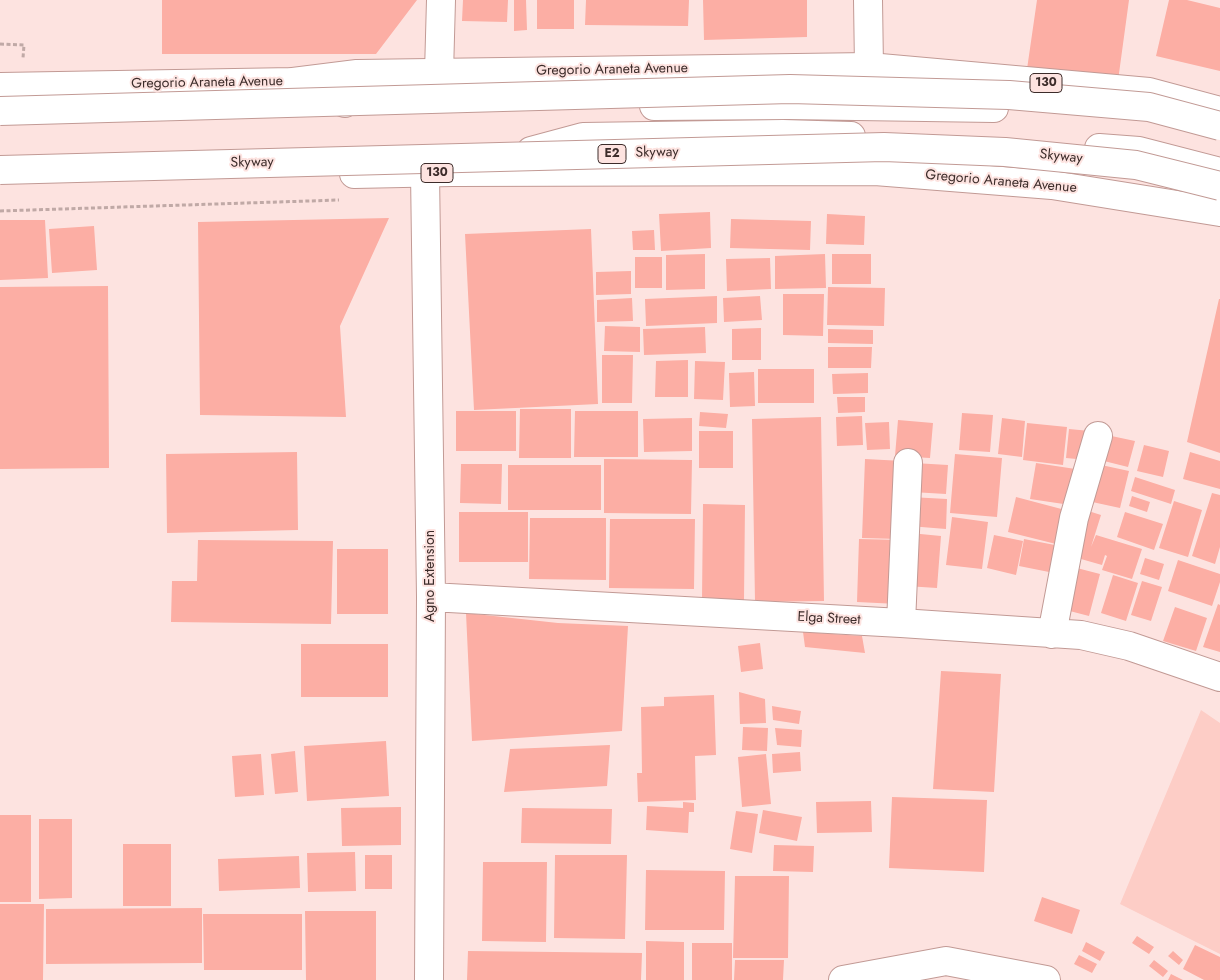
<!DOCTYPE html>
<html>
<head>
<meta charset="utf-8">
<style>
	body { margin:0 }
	canvas { display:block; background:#fde3e0 }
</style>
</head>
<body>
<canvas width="1220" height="980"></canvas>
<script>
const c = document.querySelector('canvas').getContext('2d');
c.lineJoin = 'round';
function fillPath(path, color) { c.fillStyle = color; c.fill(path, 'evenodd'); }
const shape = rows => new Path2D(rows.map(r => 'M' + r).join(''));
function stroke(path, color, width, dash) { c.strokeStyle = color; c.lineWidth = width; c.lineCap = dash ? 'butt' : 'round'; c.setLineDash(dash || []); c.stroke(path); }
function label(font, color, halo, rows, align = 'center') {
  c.font = font + ' Jost,sans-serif'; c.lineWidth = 4; c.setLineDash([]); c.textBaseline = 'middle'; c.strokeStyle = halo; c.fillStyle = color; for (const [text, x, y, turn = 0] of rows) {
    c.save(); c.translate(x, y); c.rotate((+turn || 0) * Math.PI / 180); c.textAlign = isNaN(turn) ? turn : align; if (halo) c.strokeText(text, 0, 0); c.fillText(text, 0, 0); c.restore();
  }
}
fillPath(shape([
	[1201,710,1220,723,1220,954,1120,904]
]), '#fdcdc6');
fillPath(shape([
	[162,0,417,0,376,54,162,54],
	[463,0,508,0,507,22,462,21],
	[514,0,526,0,527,30,514,31],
	[537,0,574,0,574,29,537,29],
	[586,0,689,0,688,26,585,25],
	[703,0,807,0,807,37,704,40],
	[1037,0,1129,0,1117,88,1026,76],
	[1169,0,1187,0,1220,8,1220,71,1156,56],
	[710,212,711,248,661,251,659,214],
	[827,214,865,216,864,245,826,244],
	[389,218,340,326,346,417,200,415,198,222],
	[731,219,811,221,810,250,730,248],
	[0,220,45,220,48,278,0,280],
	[94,226,97,270,52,273,49,229],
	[591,229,598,404,474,410,465,234],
	[654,230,655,250,633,250,632,231],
	[705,254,705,289,666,290,666,255],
	[825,254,826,288,775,289,775,256],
	[832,254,871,254,871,284,832,284],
	[635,257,662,257,662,288,635,288],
	[770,258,771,289,727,291,726,259],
	[631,271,631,294,596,295,596,272],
	[108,286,109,468,0,469,0,287],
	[828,287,885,288,884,326,827,325],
	[783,294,824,294,823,336,783,335],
	[717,296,717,323,646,326,645,299],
	[760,296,762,320,724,322,723,298],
	[632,298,633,321,597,322,597,300],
	[1219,299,1220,299,1220,453,1187,442],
	[605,326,640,327,640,352,604,351],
	[705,327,706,353,644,355,643,329],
	[761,328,761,360,732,360,732,329],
	[828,329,873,330,873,344,828,343],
	[828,347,872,347,871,368,828,368],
	[602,355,633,355,632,403,602,403],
	[688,360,688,397,655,397,656,361],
	[695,361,725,362,723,400,694,399],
	[758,369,814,369,814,403,758,403],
	[754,372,755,406,730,407,729,373],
	[868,373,868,393,833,394,832,374],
	[837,397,865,397,865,412,838,413],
	[520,409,571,409,571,458,519,458],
	[456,411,516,411,516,451,456,451],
	[575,411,638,411,638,457,574,457],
	[700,412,728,414,726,428,699,426],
	[962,413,993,415,990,452,959,450],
	[862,416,863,445,837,446,836,417],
	[821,417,824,601,755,602,752,419],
	[692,418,692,451,644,452,643,419],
	[1002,418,1025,421,1022,457,998,454],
	[898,420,933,423,930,458,895,456],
	[889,422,890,449,867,450,865,423],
	[1027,423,1067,427,1063,465,1023,460],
	[1069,429,1090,431,1087,460,1066,458],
	[699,431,733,431,733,468,699,468],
	[1102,434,1135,441,1128,467,1096,459],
	[1144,445,1169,451,1163,477,1137,471],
	[297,452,298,530,167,533,166,454],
	[1190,452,1220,461,1220,489,1183,479],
	[955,454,1002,458,997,517,950,513],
	[604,459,692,460,691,514,604,513],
	[865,459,903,461,899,539,862,538],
	[914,463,948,465,946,494,912,492],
	[1036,463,1082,470,1077,506,1030,499],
	[1092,463,1129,471,1120,508,1083,500],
	[461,464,502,464,501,504,460,503],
	[508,465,601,465,601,510,508,510],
	[1135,477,1175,490,1171,504,1131,491],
	[1212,493,1220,495,1220,547,1215,564,1192,556],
	[1132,496,1150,502,1147,512,1129,506],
	[910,497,947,499,946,529,909,526],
	[1016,497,1069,511,1060,545,1008,532],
	[1174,501,1202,510,1188,557,1159,548],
	[703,504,745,505,744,600,702,600],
	[1082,509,1101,515,1091,547,1096,535,1142,549,1132,579,1102,570,1107,556,1105,555,1102,565,1067,555],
	[459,512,528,512,528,562,459,562],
	[1125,512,1163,524,1154,550,1117,537],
	[952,517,988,522,982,569,946,565],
	[530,518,606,518,606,580,529,579],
	[610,519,695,519,694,589,609,588],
	[910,533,941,536,937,588,906,586],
	[994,535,1023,541,1016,575,987,568],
	[859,539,901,540,898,604,857,602],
	[1024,539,1065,547,1059,574,1019,566],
	[198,540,333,541,331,624,171,622,172,581,197,581],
	[337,549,388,549,388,614,337,614],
	[1145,558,1164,564,1159,580,1140,574],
	[1178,560,1220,574,1220,582,1212,606,1168,591],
	[1073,567,1100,574,1089,616,1062,609],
	[1113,575,1138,583,1126,621,1101,613],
	[1142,581,1162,587,1151,621,1131,615],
	[1218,604,1220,605,1220,652,1203,647],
	[1175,607,1207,618,1196,651,1163,641],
	[466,613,558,623,628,626,622,731,472,741],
	[803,632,862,636,865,653,805,647],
	[760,643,763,669,741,672,738,646],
	[301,644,388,644,388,697,301,697],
	[941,671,1001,674,994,792,933,789],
	[739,692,765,699,766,723,740,724],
	[714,695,716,755,695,756,696,800,638,802,637,773,642,773,641,707,664,706,664,697],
	[772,706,801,711,799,724,773,720],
	[743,727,768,728,767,751,742,750],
	[775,728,802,730,801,747,777,745],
	[386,741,389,796,307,801,304,746],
	[610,745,607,786,504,792,510,749],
	[295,751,298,792,275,794,271,754],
	[800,752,801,771,773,773,772,754],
	[261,754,264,795,235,797,232,756],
	[766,754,771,804,742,807,738,757],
	[892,797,987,800,984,872,889,868],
	[871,801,872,832,817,833,816,802],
	[683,802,694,803,694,812,689,812,688,833,646,830,647,806,683,808],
	[401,807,401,845,342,846,341,808],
	[522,808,612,809,611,844,521,843],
	[763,810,802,817,797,841,759,833],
	[736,811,758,814,752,853,730,849],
	[0,815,31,815,31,902,0,902],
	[39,819,72,819,72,898,39,899],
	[123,844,171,844,171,906,123,906],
	[774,845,814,846,813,872,773,871],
	[355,852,356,891,308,892,307,853],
	[365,855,392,855,392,889,365,889],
	[555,855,627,855,625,939,554,938],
	[299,856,300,888,219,891,218,859],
	[483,862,547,862,546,942,482,941],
	[646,870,725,871,724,930,645,930],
	[735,876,789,876,788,958,733,958],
	[1042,897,1080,910,1072,934,1034,921],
	[0,904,44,904,43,980,0,980],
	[202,908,202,963,46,964,46,909],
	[305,911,376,911,376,980,306,980],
	[203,914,302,914,302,970,204,970],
	[1137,936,1154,947,1149,954,1132,943],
	[646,941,684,942,684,980,646,980],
	[1086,942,1105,952,1100,961,1082,951],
	[692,943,732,943,732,980,692,980],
	[1195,945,1220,957,1220,980,1204,980,1183,969],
	[468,951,642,953,641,980,467,980],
	[1173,951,1183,960,1179,965,1168,956],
	[1079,955,1097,964,1092,973,1074,964],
	[735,960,784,960,783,980,734,980],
	[1154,960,1168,971,1163,977,1149,966],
	[1171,974,1183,980,1168,980]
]), '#fcaea4');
const minor = shape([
	[868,0,869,67],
	[439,73,441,0],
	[425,173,431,597,429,980],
	[431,597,901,623,1081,635,1129,646,1220,677],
	[901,623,908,463],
	[1052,634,1074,518,1098,436],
	[843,980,946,961,1046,980]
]);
const major = shape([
	[0,87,293,82,357,74,869,67,1149,92,1220,111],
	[354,174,452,172,875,171,1052,185,1220,212]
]);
const highway = shape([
	[293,82,345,103],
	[654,106,788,105,994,108],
	[1099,148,1139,151,1220,172],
	[531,151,583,137,783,134,851,136]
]);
stroke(minor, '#c29a95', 30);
stroke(major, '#c29a95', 30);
stroke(highway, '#c29a95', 30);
stroke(shape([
	[0,44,24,45,23,58],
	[0,211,339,200]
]), '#c0a9a6', 3, [4, 2.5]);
stroke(minor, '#fff', 28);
stroke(major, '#fff', 28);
stroke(highway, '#fff', 28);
const highwayBridge = shape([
	[0,111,790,89,1009,95,1149,107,1220,126],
	[0,170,884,147,1005,152,1136,165,1220,186]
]);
stroke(highwayBridge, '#c29a95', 30, []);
stroke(highwayBridge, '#fff', 28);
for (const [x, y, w] of [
	[1046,83,32],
	[612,154,28],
	[437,173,32]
]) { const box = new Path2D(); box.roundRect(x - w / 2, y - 9.5, w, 19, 4); c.fillStyle = '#fde3e0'; c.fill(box); stroke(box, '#3c2c2a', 1); }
label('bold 12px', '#3c2c2a', null, [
	["130",1046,83],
	["E2",612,154],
	["130",437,173]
]);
label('14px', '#3c2c2a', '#fde3e0', [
	["Gregorio Araneta Avenue",612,70,-1],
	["Gregorio Araneta Avenue",207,83,-1],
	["Skyway",657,153,-1],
	["Skyway",1061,157,6],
	["Skyway",252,163,-1],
	["Gregorio Araneta Avenue",1001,182,5],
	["Agno Extension",431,576,-90],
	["Elga Street",829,619,3]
]);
</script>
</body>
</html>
